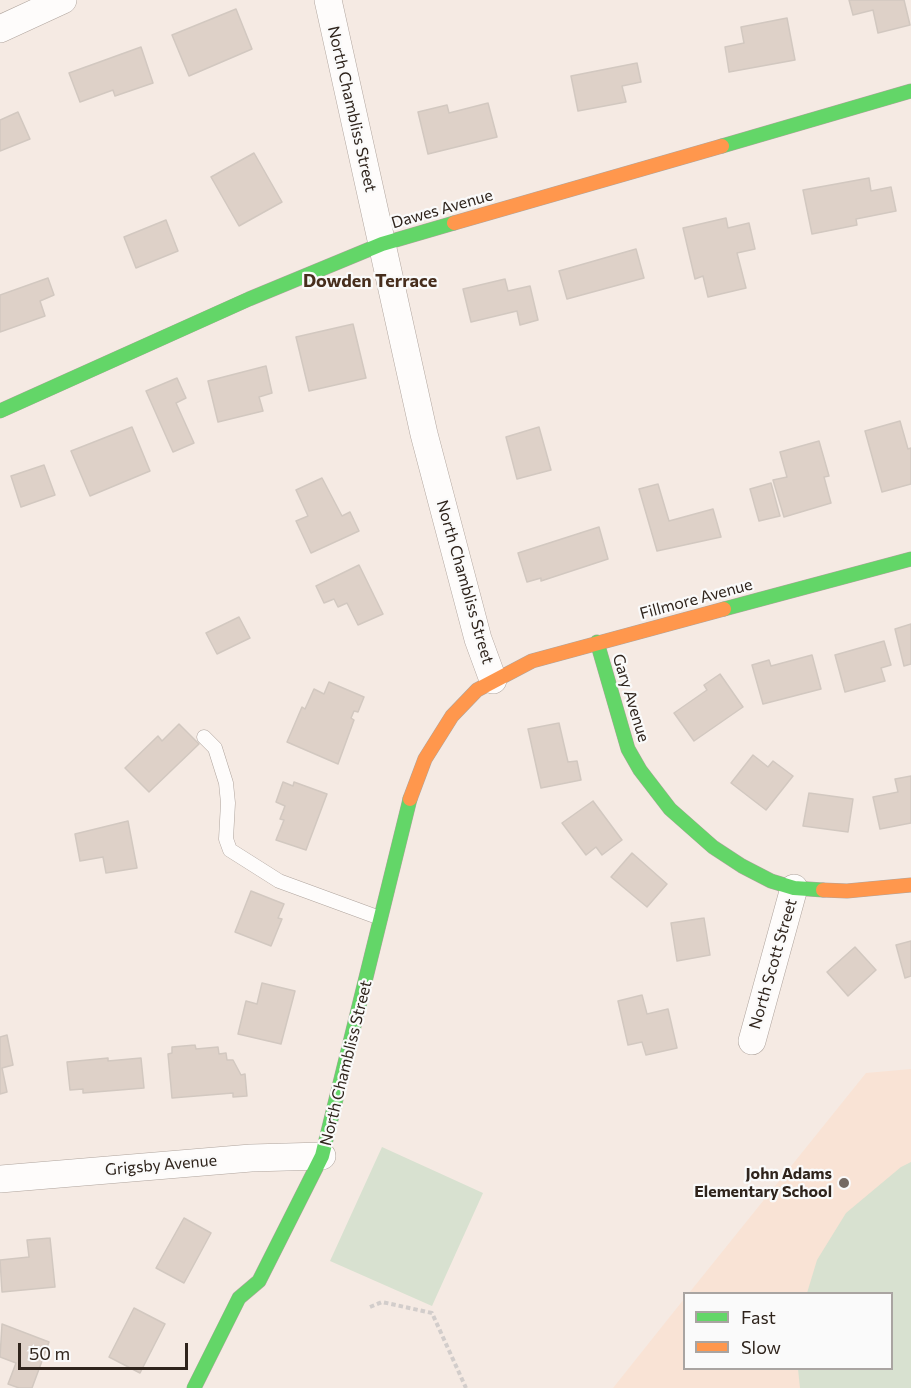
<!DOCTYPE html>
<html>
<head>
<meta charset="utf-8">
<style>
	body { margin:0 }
	#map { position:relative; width:911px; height:1388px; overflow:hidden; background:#f5eae3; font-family:Commissioner,sans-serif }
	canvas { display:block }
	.legend { position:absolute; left:683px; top:1292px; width:210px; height:78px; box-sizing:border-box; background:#fafafa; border:2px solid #a9a4a1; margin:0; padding:8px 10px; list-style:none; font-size:18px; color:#2f241c }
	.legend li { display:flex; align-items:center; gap:12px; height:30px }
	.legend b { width:30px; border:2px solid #a9a4a1 }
	.scale { position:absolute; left:18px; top:1343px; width:170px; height:27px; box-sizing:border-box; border:3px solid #2f241c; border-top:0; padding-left:8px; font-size:18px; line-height:21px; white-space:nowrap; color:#2f241c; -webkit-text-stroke:4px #fafafa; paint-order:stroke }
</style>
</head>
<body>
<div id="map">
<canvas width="911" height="1388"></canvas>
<ul class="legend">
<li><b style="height:8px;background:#63d668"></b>Fast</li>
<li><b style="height:8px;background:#ff974d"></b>Slow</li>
</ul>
<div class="scale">50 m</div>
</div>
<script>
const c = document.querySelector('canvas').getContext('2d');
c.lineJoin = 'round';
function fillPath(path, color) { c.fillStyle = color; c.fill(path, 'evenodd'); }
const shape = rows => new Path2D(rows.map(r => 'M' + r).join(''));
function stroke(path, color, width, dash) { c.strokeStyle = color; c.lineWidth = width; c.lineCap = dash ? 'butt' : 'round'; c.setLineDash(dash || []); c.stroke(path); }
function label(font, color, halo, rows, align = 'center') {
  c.font = font + ' Commissioner,sans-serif'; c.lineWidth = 4.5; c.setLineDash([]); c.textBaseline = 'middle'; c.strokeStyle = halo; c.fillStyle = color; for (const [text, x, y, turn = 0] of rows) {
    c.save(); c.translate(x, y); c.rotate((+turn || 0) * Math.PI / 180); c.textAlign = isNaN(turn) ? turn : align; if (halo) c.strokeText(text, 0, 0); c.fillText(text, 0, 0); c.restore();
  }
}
fillPath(shape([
	[911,1069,911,1388,613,1388,684,1299,684,1368,892,1368,892,1294,689,1293,866,1073]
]), '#f9e3d5');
fillPath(shape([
	[382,1147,483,1193,432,1306,330,1261],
	[911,1162,911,1388,800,1388,798,1369,892,1368,892,1294,807,1293,817,1260,846,1213,901,1167]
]), '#d8e1d0');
const building = shape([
	[849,0,904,0,910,25,878,33,873,10,853,15,849,0],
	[236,9,252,49,189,76,172,35,236,9],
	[787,18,795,60,729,72,725,47,744,43,741,27,787,18],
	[141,47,153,83,115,96,113,90,80,102,69,73,141,47],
	[637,63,641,82,622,86,626,102,578,111,571,76,637,63],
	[488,103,497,137,428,154,418,112,447,105,449,113,488,103],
	[18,112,30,139,0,151,0,120,18,112],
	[254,153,282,202,239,226,211,177,254,153],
	[869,178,871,191,891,187,896,211,856,219,857,225,812,234,803,190,869,178],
	[726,218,728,228,749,223,755,249,737,253,746,288,708,297,703,276,695,279,683,228,726,218],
	[166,220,178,251,136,268,124,237,166,220],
	[636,249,644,278,567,299,559,271,636,249],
	[48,278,54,295,40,301,45,316,0,332,0,295,48,278],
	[505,279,508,291,530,286,538,320,520,325,517,311,471,322,463,289,505,279],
	[353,324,366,378,309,391,296,337,353,324],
	[266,366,272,393,259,397,263,411,218,422,208,381,266,366],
	[177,378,186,398,176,403,194,443,173,452,146,391,177,378],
	[900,421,908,449,911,448,911,484,882,492,865,431,900,421],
	[132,427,150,471,90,496,71,451,132,427],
	[539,427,551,470,517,479,506,437,539,427],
	[819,441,829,476,824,477,831,503,784,517,773,480,787,477,780,452,819,441],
	[44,465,55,495,21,507,11,476,44,465],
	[322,478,342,516,350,512,359,531,311,553,296,521,308,516,296,490,322,478],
	[771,483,780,516,759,521,750,489,771,483],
	[658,484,669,521,713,509,721,537,657,551,639,489,658,484],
	[599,527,608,559,541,581,541,578,527,582,518,553,599,527],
	[359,565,383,614,358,625,347,603,338,607,334,599,324,603,316,586,359,565],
	[239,617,250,638,217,654,206,633,239,617],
	[911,624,911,664,904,666,895,629,911,624],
	[884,641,891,665,881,668,885,681,845,692,835,655,884,641],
	[812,655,821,689,763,704,752,665,769,660,771,666,812,655],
	[720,674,743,707,694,741,674,713,707,690,704,685,720,674],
	[329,682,364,697,358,712,354,711,351,718,354,720,338,764,287,742,302,707,305,709,314,689,324,694,329,682],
	[559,723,568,762,577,761,581,780,541,788,528,729,559,723],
	[179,724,199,744,149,792,125,768,158,736,162,741,179,724],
	[753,755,768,767,773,761,793,776,766,810,731,783,753,755],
	[911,776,911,823,880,829,873,797,898,792,895,779,911,776],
	[283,782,293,786,294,782,327,794,306,850,276,840,284,820,280,819,285,806,276,802,283,782],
	[809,793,853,799,848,832,803,826,809,793],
	[593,801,622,840,602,855,596,847,586,855,562,823,593,801],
	[128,821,137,868,106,873,103,857,80,861,75,834,128,821],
	[632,853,667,884,647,907,611,877,632,853],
	[251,891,284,904,278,918,282,919,271,946,235,932,251,891],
	[704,918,710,955,677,961,671,923,704,918],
	[911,941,911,976,905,978,896,945,911,941],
	[855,947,876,970,848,996,827,972,855,947],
	[262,983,295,991,281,1044,238,1034,246,1001,257,1004,262,983],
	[642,995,647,1014,668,1009,677,1048,646,1055,642,1042,628,1045,618,1001,642,995],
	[7,1035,13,1065,2,1068,7,1092,0,1094,0,1037,7,1035],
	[195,1045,196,1049,218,1047,219,1054,226,1053,227,1060,233,1060,241,1075,245,1074,247,1096,233,1097,233,1093,172,1098,168,1054,172,1053,172,1047,195,1045],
	[108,1058,108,1061,141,1058,144,1088,83,1093,83,1089,70,1090,67,1062,108,1058],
	[184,1218,211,1233,184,1283,156,1268,184,1218],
	[50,1238,55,1287,2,1292,0,1260,29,1257,27,1240,50,1238],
	[134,1308,165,1324,140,1373,109,1357,134,1308],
	[2,1324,49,1342,32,1388,19,1388,8,1384,16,1363,0,1357,2,1324]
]);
fillPath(building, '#ded1c8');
stroke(building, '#d2c8c0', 1.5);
const lane = shape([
	[204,737,215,748,226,783,228,803,226,839,230,850,279,881,380,918]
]);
const street = shape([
	[328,0,424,434,478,639,493,680],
	[0,29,63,0],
	[752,1041,794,888],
	[0,1179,251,1158,322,1156]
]);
const fast = shape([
	[722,146,911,91],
	[0,411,249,299,382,244,454,223],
	[724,609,911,559],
	[597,642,628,749,640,770,670,809,713,847,742,866,771,881,794,888,823,890],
	[194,1388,239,1298,259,1281,322,1156,410,799]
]);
const slow = shape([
	[454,223,722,146],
	[410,799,425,759,452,716,477,690,532,661,724,609],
	[823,890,847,891,911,885]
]);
stroke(lane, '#afa49d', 15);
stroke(street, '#afa49d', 28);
stroke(fast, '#afa49d', 15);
stroke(slow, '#afa49d', 15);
stroke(shape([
	[370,1307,382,1302,432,1313,466,1388]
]), '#d2cdcb', 4, [4.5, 3]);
stroke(lane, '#fefcfb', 14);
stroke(street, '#fefcfb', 27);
stroke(fast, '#63d668', 14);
stroke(slow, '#ff974d', 14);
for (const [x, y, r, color] of [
	[844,1183,6,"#746962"]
]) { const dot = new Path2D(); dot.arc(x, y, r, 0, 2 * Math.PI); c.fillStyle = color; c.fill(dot); stroke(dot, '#fafafa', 2); }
label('16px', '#2f241c', '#fafafa', [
	["North Chambliss Street",352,109,77],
	["Dawes Avenue",442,209,-16],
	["North Chambliss Street",465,582,74],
	["Fillmore Avenue",696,599,-15],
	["Gary Avenue",631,698,73],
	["North Scott Street",773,964,-74],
	["North Chambliss Street",346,1063,-76],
	["Grigsby Avenue",161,1165,-5]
]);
label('bold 16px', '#2f241c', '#fafafa', [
	["John Adams",832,1174],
	["Elementary School",832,1192]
], 'right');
label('bold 18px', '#472e1d', '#fafafa', [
	["Dowden Terrace",370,281]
]);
</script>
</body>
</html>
